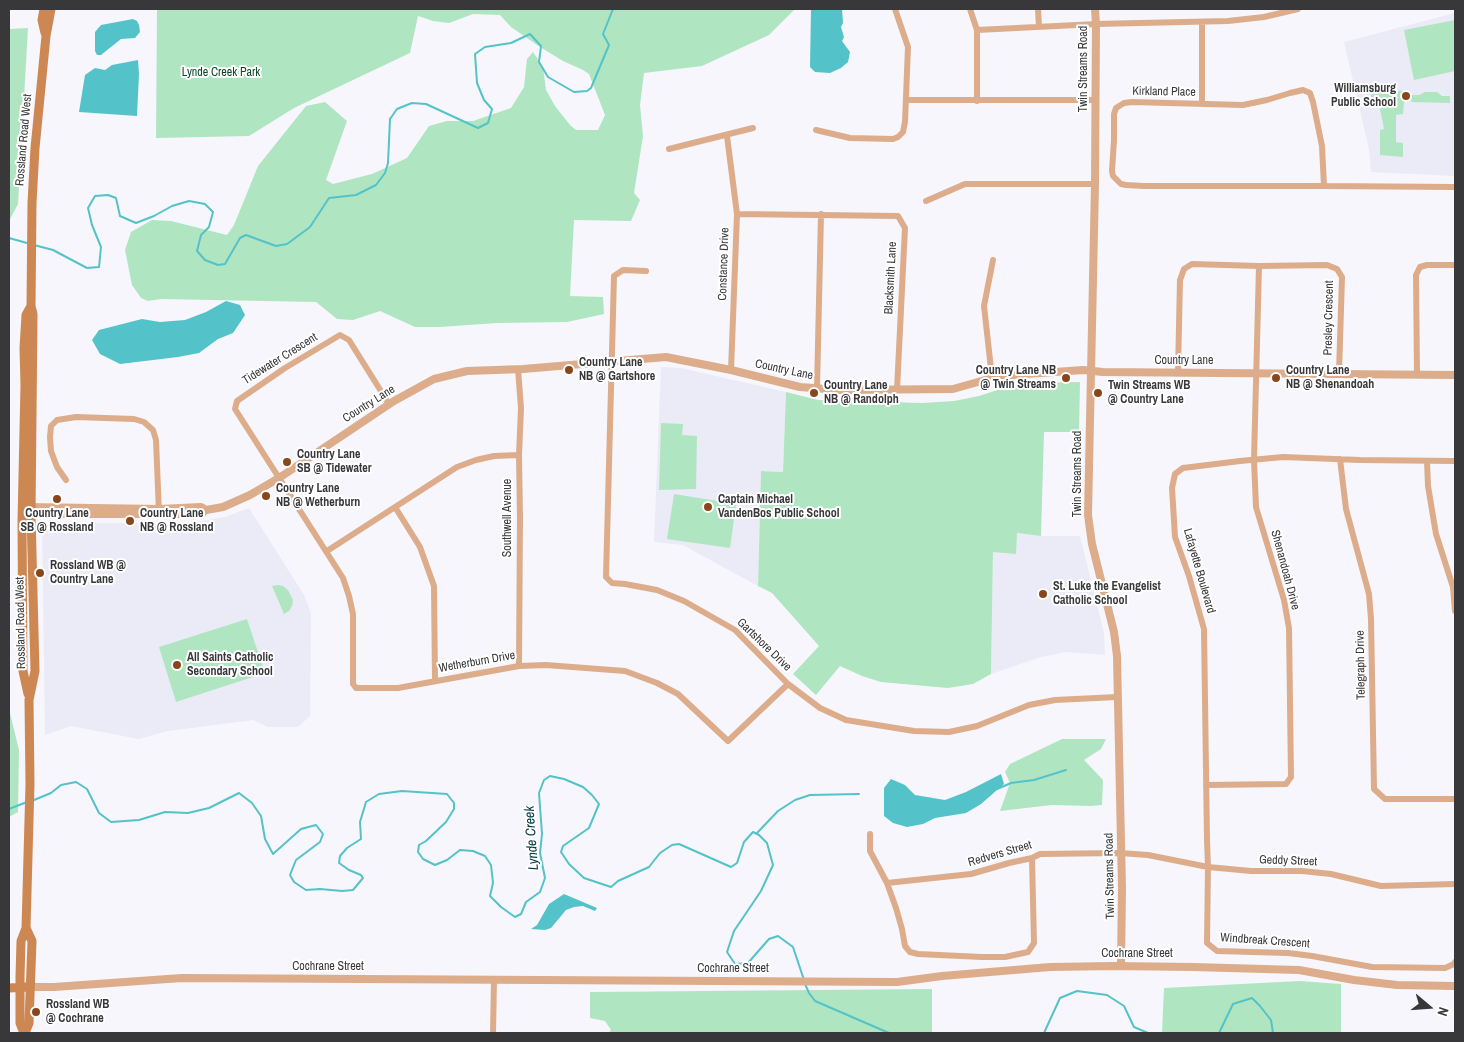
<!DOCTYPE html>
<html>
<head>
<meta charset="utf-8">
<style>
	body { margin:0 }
	#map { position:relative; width:1464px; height:1042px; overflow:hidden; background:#f6f6fc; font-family:"Archivo Narrow",sans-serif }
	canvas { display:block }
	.frame { position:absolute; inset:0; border:10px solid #38383b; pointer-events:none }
	.north { position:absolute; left:1404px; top:982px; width:50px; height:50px; -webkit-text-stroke:4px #fff; paint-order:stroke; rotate:108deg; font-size:14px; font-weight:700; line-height:20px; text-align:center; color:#38383b }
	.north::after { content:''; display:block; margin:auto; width:18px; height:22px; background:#38383b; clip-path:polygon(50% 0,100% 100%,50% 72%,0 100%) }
</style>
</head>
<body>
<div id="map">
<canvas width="1464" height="1042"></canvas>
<div class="frame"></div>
<div class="north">N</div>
</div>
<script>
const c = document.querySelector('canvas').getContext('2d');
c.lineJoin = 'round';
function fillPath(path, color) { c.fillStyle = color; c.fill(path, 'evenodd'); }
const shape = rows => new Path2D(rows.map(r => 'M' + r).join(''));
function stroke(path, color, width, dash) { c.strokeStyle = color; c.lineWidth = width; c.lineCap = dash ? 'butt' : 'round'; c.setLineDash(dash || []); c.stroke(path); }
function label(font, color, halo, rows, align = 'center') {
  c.font = font + ' "Archivo Narrow",sans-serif'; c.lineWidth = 4; c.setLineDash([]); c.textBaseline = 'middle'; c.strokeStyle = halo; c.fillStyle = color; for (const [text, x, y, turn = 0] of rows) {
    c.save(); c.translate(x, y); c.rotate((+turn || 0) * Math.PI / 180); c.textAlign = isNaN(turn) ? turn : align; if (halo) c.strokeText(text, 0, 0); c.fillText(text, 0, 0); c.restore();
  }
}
fillPath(shape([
	[1455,13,1455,176,1371,172,1369,149,1344,42],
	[661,367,681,368,786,392,783,472,761,471,758,586,683,545,654,542],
	[249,508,304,595,311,613,310,716,298,727,268,727,253,720,168,731,139,739,71,726,45,735,42,523,192,523,225,517],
	[1016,533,1041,536,1080,536,1104,633,1105,655,1066,652,1041,657,991,674,993,552]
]), '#ebeaf7');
fillPath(shape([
	[157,9,795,9,769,35,702,66,644,73,640,105,643,136,634,193,640,200,631,221,574,220,570,296,603,297,604,314,567,322,497,323,440,327,415,327,380,311,353,320,337,319,316,302,161,299,148,301,141,298,132,285,125,250,131,232,152,220,171,221,227,235,234,225,258,166,306,106,325,102,347,121,326,180,333,184,372,174,407,158,429,126,447,121,473,121,511,108,524,87,527,59,533,52,543,67,546,90,555,106,570,125,576,130,598,130,605,115,589,74,583,70,563,61,540,47,511,27,500,15,473,14,449,23,433,21,418,16,410,53,294,108,249,136,156,138],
	[1455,20,1455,71,1414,80,1404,30],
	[28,28,18,204,9,221,9,29],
	[1372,90,1409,91,1409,101,1404,102,1403,114,1396,115,1396,142,1403,143,1403,157,1380,155,1380,130,1384,129,1378,99,1371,98],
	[1425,92,1437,92,1442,96,1450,96,1450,103,1411,102,1412,95,1419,95],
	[1080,382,1079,432,1044,432,1041,536,1017,533,1016,554,993,552,991,674,973,684,948,688,881,682,862,676,840,666,816,695,793,674,819,646,772,593,758,586,761,471,783,472,786,392,818,400,922,403,954,401,979,396,1010,386,1031,383],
	[661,423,683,424,682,435,697,436,696,489,659,490],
	[674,494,736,504,730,548,667,539],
	[278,585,283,586,288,590,293,600,292,606,289,611,284,614,272,586],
	[247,619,265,673,176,702,159,647],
	[9,697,10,713,19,750,18,812,9,817],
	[1062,739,1106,739,1101,749,1084,760,1103,780,1102,805,1091,806,1052,805,1000,811,1010,783,1005,772,1010,764],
	[1300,981,1341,984,1341,1033,1162,1033,1164,988],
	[932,989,932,1033,609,1033,611,1030,605,1021,590,1018,590,992]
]), '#afe6c1');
fillPath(shape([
	[811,9,842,9,843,23,841,27,844,37,842,41,850,52,848,62,841,68,830,73,815,72,810,67],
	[133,19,137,21,139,25,140,32,135,38,121,39,101,55,97,55,95,51,95,32,101,25],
	[138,60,139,74,137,116,79,112,85,75,95,68,105,70,112,65],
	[226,301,240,305,245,315,233,333,218,339,199,353,178,357,120,364,100,354,92,340,99,330,142,319,160,322,185,320,206,312],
	[1001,774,1004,784,981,804,966,813,935,818,923,824,907,827,893,823,884,816,884,788,891,779,905,785,915,795,945,800,966,792],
	[564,894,597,908,595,911,583,906,574,907,566,910,551,928,545,930,531,929,537,925,549,904]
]), '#54c3c9');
stroke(shape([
	[9,238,27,243],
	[34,245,53,250,87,268,99,267,101,247,92,225,88,208,95,196,108,195,116,198,120,216,136,223,154,216,172,206,189,201,205,204,213,212,209,227,201,235,197,251,205,260,218,265,225,264,240,238,246,235,276,246,287,244,310,227,329,198,356,195,376,185,385,173,388,163,390,119,397,109,412,103,426,104,478,128,488,123,492,109,484,100,477,83,475,54,485,47,511,43,530,34,541,46,539,62,548,77,574,92,587,91,591,88,609,45,603,34,613,9],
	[997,789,1011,783,1034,780,1066,770],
	[34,800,51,793,61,785,76,782,87,789,99,813,111,822,139,820,165,812,188,813,209,808,239,793,252,803,261,816,265,839,273,854,301,829,316,825,323,834,320,842,296,860,290,875,294,882,306,890,320,889,342,891,353,890,363,878,361,875,349,870,339,863,340,856,347,848,361,839,360,822,366,802,379,794,402,791,447,794,454,803,454,809,446,822,426,841,419,845,418,852,423,859,435,865,447,860,460,850,473,851,485,856,491,865,493,883,490,896,501,907,515,917,521,914,526,902,540,892,545,878,540,853,542,834,539,793,544,780,550,776,564,779,583,787,592,795,599,804,589,828,563,846,561,852,569,864,584,878,611,887,618,881,649,867,660,853,672,845,679,844,731,867,737,863,744,842,753,832,759,835,767,843,773,865,761,891,734,931,727,952,735,964,748,963,769,939,778,936,793,947,804,980],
	[9,809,27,802],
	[757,833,778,811,795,800,810,795,859,794],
	[805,984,809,993,815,1001,889,1033],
	[1044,1033,1060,998,1077,991,1107,995,1124,1006,1134,1027,1148,1033],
	[1219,1033,1233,1004,1252,998,1260,1006,1271,1020,1273,1033]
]), '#54c3c9', 2);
stroke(shape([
	[970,9,977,30,977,101],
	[1038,9,1039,27],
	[1202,22,1202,104],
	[977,30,1096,24,1228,21,1264,17,1298,9],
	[906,100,1096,100],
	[816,130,850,138,893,139,898,137,903,132,905,122,908,47,895,9],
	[727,136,737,214],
	[669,149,753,128],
	[1324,186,1322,146,1313,102,1310,93,1303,90,1290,93,1267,100,1243,105,1132,102,1124,103,1116,108,1114,114,1114,140,1112,171,1113,176,1121,184,1126,185,1144,186,1324,186,1455,187],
	[926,201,965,184,1095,184],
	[646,271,623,270,614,276,606,577,612,583,625,584,657,590,684,601,735,630,788,684,820,708,846,720,914,731,949,732,977,726,1029,705,1055,700,1117,697],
	[518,369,521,408,519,455,520,518,519,666],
	[731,370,737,214,898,216,905,228,897,390],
	[1178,372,1180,280,1184,269,1192,264,1259,266,1327,265,1337,269,1342,277,1339,373],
	[1417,375,1416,275,1420,267,1427,265,1455,265],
	[992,378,984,306,993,260],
	[817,388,821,214],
	[389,404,349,340,340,335,285,368,237,401,235,409,343,578,349,596,353,614,353,684,356,688,398,688,519,666,546,665,625,671,657,683,678,694,728,741,788,684],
	[1340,459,1346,509,1369,594,1371,619,1374,789,1385,799,1455,799],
	[1427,461,1428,486,1436,534,1453,587,1455,611],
	[1455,461,1360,460,1283,457,1240,461,1183,468,1175,474,1172,488,1175,537,1189,576,1204,629,1207,840,1208,867,1207,943,1217,951,1288,953,1312,956,1372,967,1445,968,1454,964,1455,962],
	[66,480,57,467,51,451,50,437,51,426,57,420,76,417,134,419,144,422,153,430,156,440,159,513],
	[395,507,420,547,434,586,435,680],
	[327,551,457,467,476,460,494,456,519,455],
	[1206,785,1286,784,1291,777,1289,628,1284,600,1256,507,1254,460,1259,266],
	[870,834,870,851,887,883,896,908,902,929,905,946,910,952,918,954,982,957,1005,957,1028,952,1034,943,1032,858],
	[887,883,971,874,1009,863,1032,858,1040,854,1120,853,1148,855,1208,867,1251,871,1302,871,1331,874,1381,886,1455,884],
	[493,1033,494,980]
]), '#dcac8b', 6);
stroke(shape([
	[1095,9,1096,24,1095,184,1088,515,1092,544,1114,632,1117,656,1122,888,1121,966],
	[26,507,160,509,201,507,206,510],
	[26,514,201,514,206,510,223,507,250,495,279,478,394,401,434,379,467,371,523,369,666,357,731,370,800,387,840,390,953,389,992,378,1012,375,1083,370,1103,372,1455,375],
	[31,987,54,987,182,978,897,982,942,976,1050,967,1113,966,1193,967,1299,970,1354,980,1397,985,1455,986]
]), '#dcac8b', 8);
stroke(shape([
	[44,9,42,20,45,33],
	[28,694,23,671,22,522,25,385,24,348,26,315,31,306],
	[9,988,26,987],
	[24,1033,20,1023,20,977,21,941,26,928,30,784,29,700,35,671,31,514,33,314,31,306,32,203,35,148,46,36,51,9],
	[25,1033,29,1023,32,941,26,928]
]), '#cc8753', 9);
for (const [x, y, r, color] of [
	[1406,96,5,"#8a461b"],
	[569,370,5,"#8a461b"],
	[1066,378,5,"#8a461b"],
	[1276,378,5,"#8a461b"],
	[814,393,5,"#8a461b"],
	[1098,393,5,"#8a461b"],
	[287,462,5,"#8a461b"],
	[266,496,5,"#8a461b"],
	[57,499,5,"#8a461b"],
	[708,507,5,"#8a461b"],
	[130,521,5,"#8a461b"],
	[40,573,5,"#8a461b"],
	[1043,594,5,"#8a461b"],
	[177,665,5,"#8a461b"],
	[36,1012,5,"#8a461b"]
]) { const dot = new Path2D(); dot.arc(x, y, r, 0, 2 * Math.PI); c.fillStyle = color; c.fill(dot); stroke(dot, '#fff', 2); }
label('12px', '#38383b', '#fff', [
	["Twin Streams Road",1084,69,-90],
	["Kirkland Place",1164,92,1],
	["Rossland Road West",24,140,-85],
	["Constance Drive",724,264,-88],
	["Blacksmith Lane",891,278,-87],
	["Presley Crescent",1329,318,-89],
	["Tidewater Crescent",280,359,-32],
	["Country Lane",1184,361],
	["Country Lane",784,370,12],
	["Country Lane",369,404,-32],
	["Twin Streams Road",1078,474,-90],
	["Southwell Avenue",508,518,-90],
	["Shenandoah Drive",1285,570,75],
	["Lafayette Boulevard",1199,571,74],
	["Rossland Road West",21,623,-91],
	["Gartshore Drive",764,645,44],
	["Wetherburn Drive",477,662,-10],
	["Telegraph Drive",1361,665,-91],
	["Redvers Street",1000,854,-16],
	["Geddy Street",1288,861,2],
	["Twin Streams Road",1110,876,-91],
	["Windbreak Crescent",1265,941,4],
	["Cochrane Street",1137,954],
	["Cochrane Street",328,967],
	["Cochrane Street",733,969]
]);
label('12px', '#0c4627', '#fff', [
	["Lynde Creek Park",221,73]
]);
label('bold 12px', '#38383b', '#fff', [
	["Williamsburg",1396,89,"right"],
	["Public School",1396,103,"right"],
	["Country Lane",579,363],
	["NB @ Gartshore",579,377],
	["Country Lane NB",1056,371,"right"],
	["@ Twin Streams",1056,385,"right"],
	["Country Lane",1286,371],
	["NB @ Shenandoah",1286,385],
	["Country Lane",824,386],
	["NB @ Randolph",824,400],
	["Twin Streams WB",1108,386],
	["@ Country Lane",1108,400],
	["Country Lane",297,455],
	["SB @ Tidewater",297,469],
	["Country Lane",276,489],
	["NB @ Wetherburn",276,503],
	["Captain Michael",718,500],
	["VandenBos Public School",718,514],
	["Country Lane",57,514,"center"],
	["SB @ Rossland",57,528,"center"],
	["Country Lane",140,514],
	["NB @ Rossland",140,528],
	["Rossland WB @",50,566],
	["Country Lane",50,580],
	["St. Luke the Evangelist",1053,587],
	["Catholic School",1053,601],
	["All Saints Catholic",187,658],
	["Secondary School",187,672],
	["Rossland WB",46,1005],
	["@ Cochrane",46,1019]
], 'left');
label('italic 14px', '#033a3d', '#fff', [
	["Lynde Creek",532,838,-94]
]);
</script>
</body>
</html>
